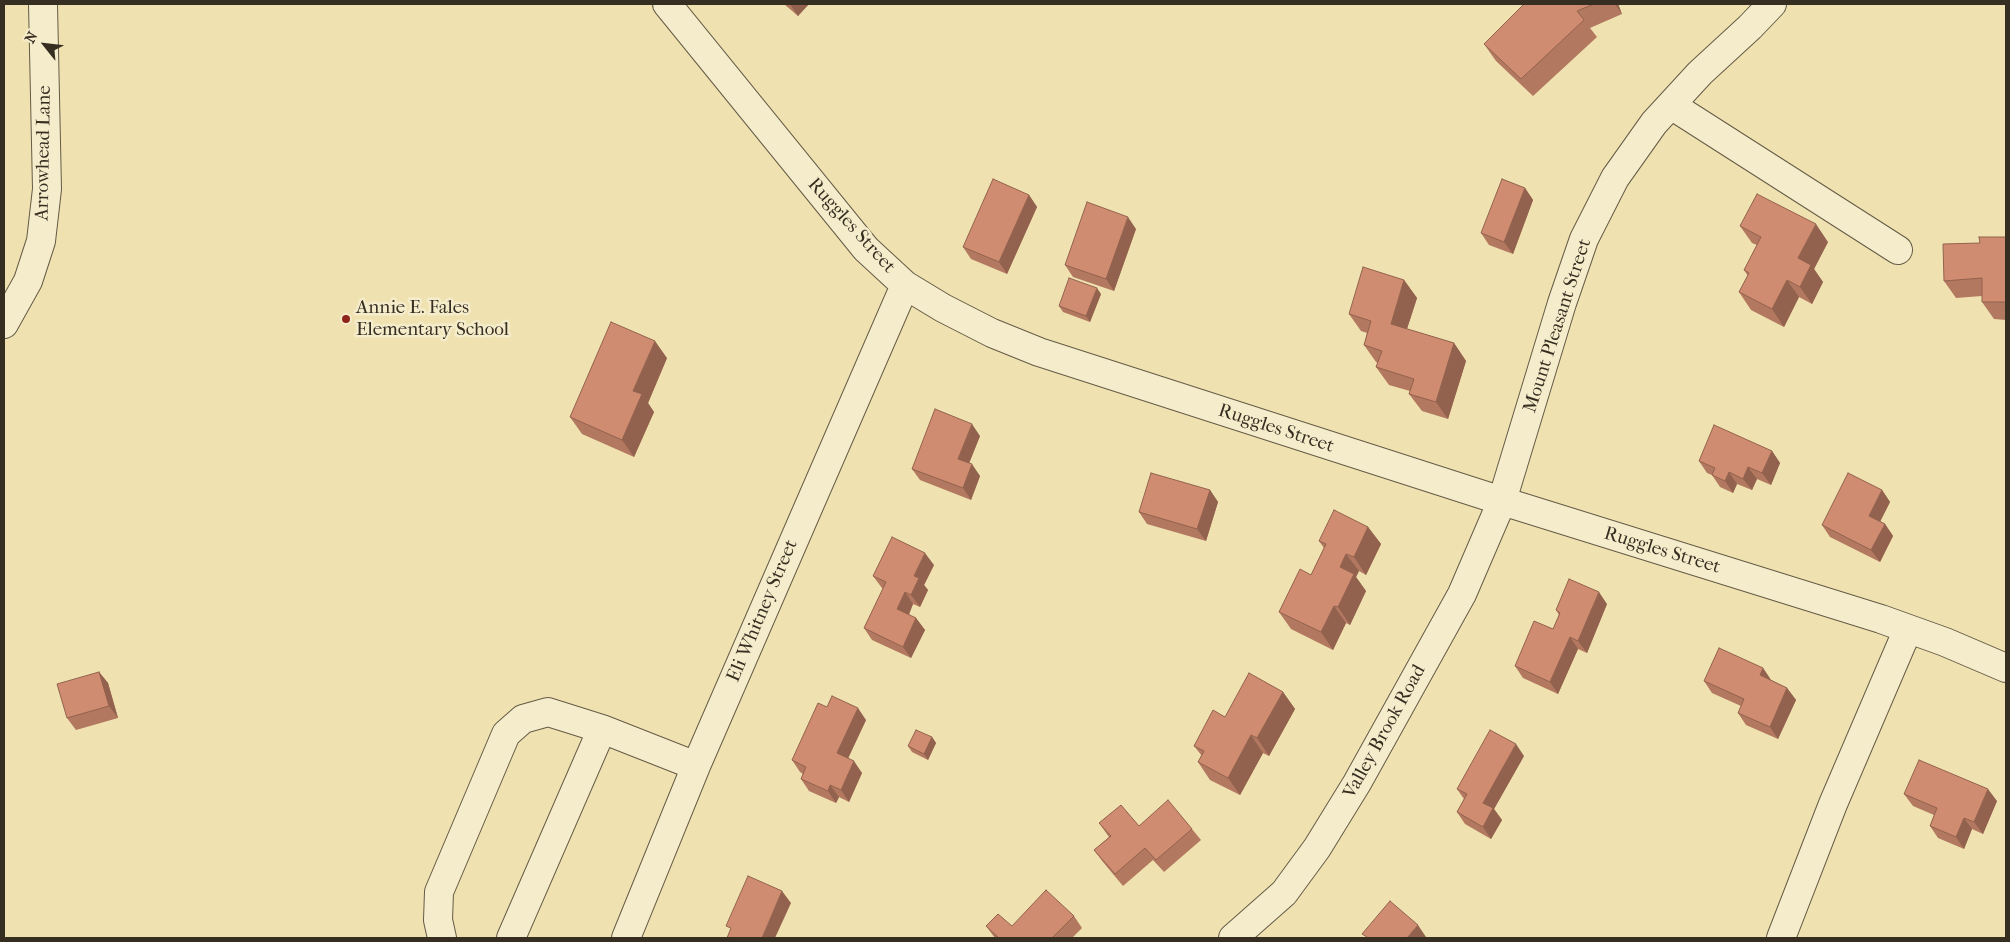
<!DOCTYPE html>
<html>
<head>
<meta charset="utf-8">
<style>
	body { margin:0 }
	#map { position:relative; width:2010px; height:942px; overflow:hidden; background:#efe2b0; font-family:"IM FELL French Canon",serif }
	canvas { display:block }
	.frame { position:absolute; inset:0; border:5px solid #372e22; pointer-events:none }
	.north { position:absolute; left:20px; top:20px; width:50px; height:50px; -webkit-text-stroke:4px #f5eccc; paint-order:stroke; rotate:299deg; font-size:14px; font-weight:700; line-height:20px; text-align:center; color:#372e22 }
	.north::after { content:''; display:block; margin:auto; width:18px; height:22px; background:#372e22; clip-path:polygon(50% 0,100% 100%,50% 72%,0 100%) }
</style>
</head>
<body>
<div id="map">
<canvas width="2010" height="942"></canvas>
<div class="frame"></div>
<div class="north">N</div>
</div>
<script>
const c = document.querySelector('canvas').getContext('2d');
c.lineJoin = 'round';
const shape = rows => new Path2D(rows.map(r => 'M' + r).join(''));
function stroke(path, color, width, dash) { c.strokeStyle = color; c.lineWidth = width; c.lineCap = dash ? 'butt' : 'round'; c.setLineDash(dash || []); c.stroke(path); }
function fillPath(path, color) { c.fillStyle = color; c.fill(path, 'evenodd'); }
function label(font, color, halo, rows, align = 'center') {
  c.font = font + ' "IM FELL French Canon",serif'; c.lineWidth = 5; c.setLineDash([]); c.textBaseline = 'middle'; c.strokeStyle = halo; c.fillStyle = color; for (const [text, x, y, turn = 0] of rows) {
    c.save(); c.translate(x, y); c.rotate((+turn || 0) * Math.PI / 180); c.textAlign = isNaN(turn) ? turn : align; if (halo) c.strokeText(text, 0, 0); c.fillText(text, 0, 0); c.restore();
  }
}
const minor = shape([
	[667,4,866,249,905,285,943,308,992,333,1039,352,1502,501,1881,619,1945,642,2006,668],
	[1671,105,1898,250],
	[4,324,28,281,41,241,47,189,43,4],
	[442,938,438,920,439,892,506,734,523,719,548,712,602,729,696,766],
	[511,938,602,729],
	[626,938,696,766,905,285],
	[1233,938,1284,893,1317,848,1357,783,1462,594,1502,501,1562,303,1584,239,1615,178,1654,123,1700,73,1750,27,1772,4],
	[1781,938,1833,804,1908,629]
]);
stroke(minor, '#655b46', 30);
stroke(minor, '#f5eccc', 28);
fillPath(shape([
	[784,4,809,4,798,16],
	[1524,4,1618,4,1622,14,1590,28,1597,37,1533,96,1496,61,1484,44],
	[1525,188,1533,200,1513,254,1489,245,1481,233],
	[1029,195,1037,207,1007,274,971,259,963,247],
	[1740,226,1828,242,1814,269,1823,282,1812,304,1799,297,1784,327,1751,310,1739,292,1748,276,1744,270,1757,245,1752,243],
	[1136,229,1114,291,1073,277,1065,265],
	[2006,237,2006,320,1994,319,1982,302,1982,296,1956,298,1944,281,1980,243],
	[1404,280,1417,298,1407,329,1454,343,1466,361,1448,419,1422,411,1409,394,1410,391,1389,385,1376,367,1378,363,1376,362,1364,345,1367,333,1361,331,1349,314],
	[1101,294,1090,322,1063,312,1059,306],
	[667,358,648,403,654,412,634,457,582,434,570,417],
	[980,436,969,463,980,476,971,500,920,480,912,469],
	[1772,451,1780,463,1771,485,1757,479,1752,490,1737,484,1733,493,1720,487,1712,475,1707,473,1699,461],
	[1210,490,1218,502,1206,541,1147,524,1139,512],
	[1882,490,1890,502,1880,521,1885,524,1893,536,1880,562,1830,537,1822,525],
	[1368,527,1381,544,1366,575,1359,571,1356,577,1366,591,1350,625,1346,623,1333,650,1291,629,1279,612,1311,575,1324,548,1319,541],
	[934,565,924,585,928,590,920,607,913,604,909,615,916,618,925,630,911,658,872,640,864,628,883,589,882,588,873,576],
	[1607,604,1587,653,1578,649,1558,694,1523,678,1515,666,1553,629,1559,615,1556,610],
	[1763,668,1771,680,1787,688,1796,700,1778,739,1746,725,1738,713,1741,706,1712,693,1704,681],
	[99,672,108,683,118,718,76,730,67,718],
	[1283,692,1295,709,1269,756,1263,753,1240,795,1210,780,1198,762,1202,756,1194,746,1225,717],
	[827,707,866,720,848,758,862,773,849,802,839,797,836,803,809,791,801,779,803,774,800,772,792,760],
	[932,737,936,743,928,760,912,752,908,746],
	[1524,756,1494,809,1502,820,1491,839,1465,824,1457,812,1464,799,1457,789],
	[1904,794,1997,801,1983,834,1972,829,1964,849,1938,838,1930,826,1934,815,1913,806],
	[1099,823,1192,829,1201,840,1164,872,1153,860,1123,886,1103,862,1094,850,1109,837],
	[1074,916,1082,928,1072,938,995,938,986,926,1012,926]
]), '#b37860');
fillPath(shape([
	[790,4,809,4,798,16],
	[1615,4,1618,4,1622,14],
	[1525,188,1533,200,1513,254,1504,242],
	[1029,195,1037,207,1007,274,999,262],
	[1128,217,1136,229,1114,291,1106,279],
	[1816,224,1828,242,1814,269,1823,282,1812,304,1800,287,1798,258],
	[1404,280,1417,298,1403,341,1391,324],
	[1787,280,1799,297,1784,327,1772,309],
	[1097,288,1101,294,1090,322,1086,316],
	[655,341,667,358,648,403,654,412,634,457,622,440,633,391],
	[1454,343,1466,361,1448,419,1436,402],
	[972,424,980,436,966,471,958,459],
	[1772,451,1780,463,1771,485,1762,473],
	[972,464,980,476,971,500,963,488],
	[1748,467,1757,479,1752,490,1743,479],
	[1729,472,1737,484,1733,493,1725,481],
	[1210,490,1218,502,1206,541,1197,529],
	[1882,490,1890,502,1877,528,1869,516],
	[1885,524,1893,536,1880,562,1871,550],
	[1368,527,1381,544,1366,575,1354,557],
	[925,553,934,565,924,585,928,590,920,607,911,595,914,576],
	[1346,554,1359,571,1356,577,1366,591,1350,625,1338,607,1340,567],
	[905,592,913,604,906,621,897,609],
	[1599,592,1607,604,1587,653,1578,641],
	[1334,606,1346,623,1333,650,1321,632],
	[916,618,925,630,911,658,903,647],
	[1570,637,1578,649,1558,694,1550,682],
	[1763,668,1771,680,1760,675],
	[99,672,108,683,118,718,109,706],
	[1787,688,1796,700,1778,739,1770,727],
	[1283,692,1295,709,1269,756,1257,738],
	[858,708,866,720,845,765,837,753],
	[1251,735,1263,753,1240,795,1228,778],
	[932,737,936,743,928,760,924,754],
	[1516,744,1524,756,1494,809,1502,820,1491,839,1483,827,1483,803],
	[854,761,862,773,849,802,841,790],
	[830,785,839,797,836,803,828,791],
	[1988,789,1997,801,1983,834,1974,822],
	[1964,818,1972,829,1964,849,1956,837],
	[782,891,791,903,775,938,762,938],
	[1418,925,1426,937,1425,938,1407,938]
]), '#92624e');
const building = shape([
	[1524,4,1594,4,1577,11,1584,20,1521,79,1484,44,1524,4],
	[993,179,1029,195,999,262,963,247,993,179],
	[1502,179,1525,188,1504,242,1481,233,1502,179],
	[1757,194,1816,224,1798,258,1811,265,1800,287,1787,280,1772,309,1739,292,1749,273,1744,270,1761,237,1740,226,1757,194],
	[1087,202,1128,217,1106,279,1065,265,1087,202],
	[1979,237,2006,237,2006,302,1982,302,1982,278,1944,281,1943,244,1980,243,1979,237],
	[1363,267,1404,280,1391,324,1454,343,1436,402,1409,394,1414,379,1376,367,1382,351,1364,345,1371,321,1349,314,1363,267],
	[1069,278,1097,288,1086,316,1059,306,1069,278],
	[611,322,655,341,633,391,642,394,622,440,570,417,611,322],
	[935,409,972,424,958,459,972,464,963,488,912,469,935,409],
	[1714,425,1772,451,1762,473,1748,467,1743,479,1729,472,1725,481,1712,475,1715,468,1699,461,1714,425],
	[1151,473,1210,490,1197,529,1139,512,1151,473],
	[1848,473,1882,490,1869,516,1885,524,1871,550,1822,525,1848,473],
	[1334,510,1368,527,1354,557,1346,554,1340,567,1354,574,1338,607,1334,606,1321,632,1279,612,1300,569,1311,575,1326,544,1319,541,1334,510],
	[892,537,925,553,914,576,919,578,911,595,905,592,897,609,916,618,903,647,864,628,886,582,873,576,892,537],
	[1569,579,1599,592,1578,641,1570,637,1550,682,1515,666,1534,621,1553,629,1560,613,1556,610,1569,579],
	[1719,648,1763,668,1760,675,1787,688,1770,727,1738,713,1744,699,1704,681,1719,648],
	[99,672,109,706,67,718,57,684,99,672],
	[1249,673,1283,692,1257,738,1251,735,1228,778,1198,762,1204,751,1194,746,1213,710,1225,717,1249,673],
	[832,696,858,708,837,753,854,761,841,790,830,785,828,791,801,779,806,767,792,760,818,703,827,707,832,696],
	[916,730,932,737,924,754,908,746,916,730],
	[1490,730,1516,744,1483,803,1493,808,1483,827,1457,812,1467,794,1457,789,1490,730],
	[1919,760,1988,789,1974,822,1964,818,1956,837,1930,826,1937,808,1904,794,1919,760],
	[1168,800,1192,829,1156,860,1145,848,1115,874,1094,850,1111,836,1099,823,1121,805,1139,826,1168,800],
	[748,876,782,891,762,938,763,938,727,938,731,928,726,926,748,876],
	[1046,890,1074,916,1052,938,999,938,986,926,998,914,1012,926,1046,890],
	[1390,901,1418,925,1407,938,1366,938,1367,937,1362,934,1390,901]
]);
fillPath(building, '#d08c70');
stroke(building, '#92624e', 1);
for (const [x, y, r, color] of [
	[346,319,5,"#8f2418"]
]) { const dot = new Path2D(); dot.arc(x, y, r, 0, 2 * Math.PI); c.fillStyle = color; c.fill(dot); stroke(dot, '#f5eccc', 2); }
label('19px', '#372e22', '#f5eccc', [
	["Arrowhead Lane",44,153,-89],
	["Ruggles Street",851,226,48],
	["Mount Pleasant Street",1558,326,-72],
	["Ruggles Street",1276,429,18],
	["Ruggles Street",1662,551,17],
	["Eli Whitney Street",763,611,-67],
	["Valley Brook Road",1385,732,-61]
]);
label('19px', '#372e22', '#f5eccc', [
	["Annie E. Fales",356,308],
	["Elementary School",356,330]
], 'left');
</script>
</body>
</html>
